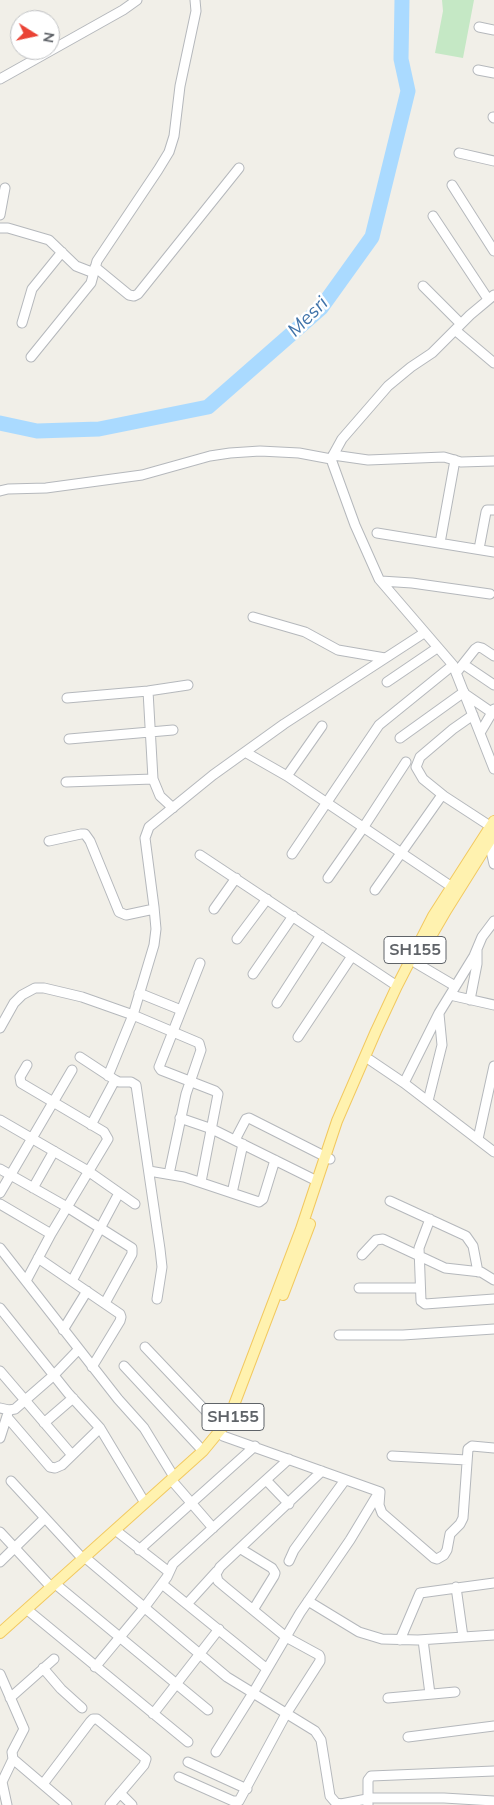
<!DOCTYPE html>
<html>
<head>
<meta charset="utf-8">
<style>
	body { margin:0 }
	#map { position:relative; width:494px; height:1805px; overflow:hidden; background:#f1efe8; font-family:Mulish,sans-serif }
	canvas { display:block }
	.north { position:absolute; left:10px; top:10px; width:50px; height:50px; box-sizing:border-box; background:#fff; border:1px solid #bfc1c3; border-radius:50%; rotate:100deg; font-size:14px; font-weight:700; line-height:20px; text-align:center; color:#5f6368 }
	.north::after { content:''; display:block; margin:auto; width:18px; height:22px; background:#ea4335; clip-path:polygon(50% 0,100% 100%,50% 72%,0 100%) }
</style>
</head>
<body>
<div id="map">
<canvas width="494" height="1805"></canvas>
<div class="north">N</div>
</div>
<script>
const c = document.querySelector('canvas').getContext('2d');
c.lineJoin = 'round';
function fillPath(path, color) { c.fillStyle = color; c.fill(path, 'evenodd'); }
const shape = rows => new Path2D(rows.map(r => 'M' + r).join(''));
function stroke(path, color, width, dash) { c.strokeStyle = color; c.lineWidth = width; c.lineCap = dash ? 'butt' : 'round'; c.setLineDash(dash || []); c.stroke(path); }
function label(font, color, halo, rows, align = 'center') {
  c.font = font + ' Mulish,sans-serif'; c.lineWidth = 5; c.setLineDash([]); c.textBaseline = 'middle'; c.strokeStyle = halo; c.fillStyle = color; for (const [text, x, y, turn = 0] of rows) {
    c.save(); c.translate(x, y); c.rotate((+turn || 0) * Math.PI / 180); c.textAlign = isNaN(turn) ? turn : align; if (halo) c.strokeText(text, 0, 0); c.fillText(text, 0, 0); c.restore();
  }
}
fillPath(shape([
	[442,0,474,0,463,58,435,53,443,11]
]), '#c5e8c5');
stroke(shape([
	[0,423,37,431,99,429,208,407,321,308,372,237,408,91,401,59,402,0]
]), '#aadaff', 15);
const minor = shape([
	[479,27,494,30],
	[478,70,494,73],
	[0,79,123,10,137,0],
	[493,117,494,118],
	[459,153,494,161],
	[452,185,494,251],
	[0,215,5,188],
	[433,216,488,299],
	[0,228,8,228,49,240,76,266,94,273],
	[95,267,129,295,134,296,138,294,239,168],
	[423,286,461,324],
	[494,295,470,315,432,353,411,367,388,386,342,439,331,459,355,525,379,579,453,665,494,769],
	[22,323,32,289,62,252],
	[455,330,494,363],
	[31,357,91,283,97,261,158,170,169,152,174,136,180,86,196,11,195,0],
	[333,455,368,460,444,457,461,462,494,461],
	[0,491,8,489,46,488,142,475,210,456,230,453,260,451,299,453,331,459],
	[377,533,494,552],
	[440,543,455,460],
	[479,549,486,512,487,510,494,510],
	[381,581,412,583,490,594],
	[253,617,305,632,338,650,385,658],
	[463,664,494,685],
	[456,673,475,649,478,647,482,648,494,656],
	[387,682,437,648],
	[148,691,153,779,160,796,173,808],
	[465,694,494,714],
	[67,698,148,691,188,685],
	[473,715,453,729,420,757,416,767,423,779,444,796,490,826],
	[480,733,494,709],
	[400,738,464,692],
	[69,739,173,730],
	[245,752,287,776,452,887],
	[287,776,322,726],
	[66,782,153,779],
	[49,841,81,834,85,834,90,841,119,912,126,915,154,909],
	[489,842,494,864],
	[292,854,379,725,453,665],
	[200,855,397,986],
	[328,878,363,828,406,762],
	[375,890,442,795],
	[214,909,236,878],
	[237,939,267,899],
	[200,963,159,1067,161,1070,215,1091,218,1094,201,1182],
	[416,963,455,986],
	[253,974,293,916],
	[139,993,181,1010],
	[450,995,494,1005],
	[470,1000,477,964,477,950],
	[277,1003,321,935],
	[0,1028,14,1003,22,995,35,988,44,988,82,997,133,1015,199,1043,201,1050,186,1094,169,1174],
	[298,1037,352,956],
	[80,1057,115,1080,119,1082,131,1082,136,1085,160,1249,162,1267,157,1299],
	[370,1060,404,1083,494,1152],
	[108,1076,133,1015,154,945,156,929,154,907,145,838,149,827,213,775,284,724,424,633],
	[404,1083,439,1013,474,956,482,937,494,921],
	[428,1101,442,1045,439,1014],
	[180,1118,212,1129,317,1181],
	[0,1120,88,1171,135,1204],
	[91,1125,115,1080],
	[478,1139,494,1066],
	[235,1140,246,1119,249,1118,330,1159],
	[0,1169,67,1207,132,1248,132,1254,105,1303],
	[149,1171,184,1177,259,1202,263,1199,275,1160],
	[33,1188,54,1151],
	[0,1193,72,1070],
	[232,1193,243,1144],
	[390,1201,466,1236,473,1246,478,1272],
	[0,1204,51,1234],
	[430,1219,419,1248,421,1301,425,1304,494,1299],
	[0,1248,118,1399,144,1428,174,1477],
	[362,1255,376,1240,383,1239,445,1268,481,1272,494,1280],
	[38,1258,120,1314,121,1317,120,1321,92,1367],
	[26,1281,51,1234,108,1139,104,1132,21,1083,20,1077,27,1065],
	[72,1281,119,1193],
	[359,1288,420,1288],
	[0,1308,68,1393,100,1428,145,1503],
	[63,1330,87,1291],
	[339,1335,403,1335,494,1329],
	[145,1347,222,1428],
	[124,1366,203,1451],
	[0,1371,72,1455],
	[0,1408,9,1410,15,1409,54,1375,78,1350],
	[7,1417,50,1467,55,1468,62,1465,100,1428],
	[44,1423,73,1398],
	[223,1436,380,1492,379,1505,382,1513,434,1558,437,1559,444,1555,447,1550,450,1534,460,1524,463,1518,468,1449,472,1446,494,1448],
	[0,1438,8,1413],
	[392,1456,467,1460],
	[266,1480,289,1504],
	[11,1481,83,1559],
	[174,1483,213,1528],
	[0,1532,51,1587],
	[119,1533,169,1572],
	[241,1549,272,1568,275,1573,274,1576,253,1610],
	[139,1550,255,1446],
	[88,1560,227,1677,315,1731,321,1740,330,1796,336,1803,341,1804,372,1798,444,1798,494,1801],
	[289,1561,294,1550,345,1480],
	[0,1562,45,1518],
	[162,1584,267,1669],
	[59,1587,208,1710],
	[456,1587,463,1637],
	[308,1601,359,1632,382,1639,418,1640,494,1635],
	[187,1604,217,1571],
	[30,1612,188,1742],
	[400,1640,420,1593,494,1583],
	[423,1640,430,1694],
	[95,1667,144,1608,167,1577,173,1564,289,1459],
	[43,1668,61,1689,82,1708],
	[0,1674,24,1729,12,1752,13,1759,67,1805],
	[10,1698,54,1659],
	[388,1698,455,1692],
	[153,1714,219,1629],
	[408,1737,494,1726],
	[216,1752,253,1693,300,1613,350,1540,379,1492],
	[188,1762,247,1789],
	[179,1777,233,1801,239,1801,286,1714,320,1661,320,1657,319,1655,286,1637,225,1587,218,1581,216,1574,220,1567,322,1471],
	[43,1784,90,1722,93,1719,97,1719,146,1759,144,1765,110,1805],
	[120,1793,132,1805],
	[7,1805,2,1782,13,1759],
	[368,1805,368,1780,371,1776,494,1771]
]);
const major = shape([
	[419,957,447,909,494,834],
	[283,1295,310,1224],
	[0,1633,203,1451,222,1428,234,1405,301,1229,337,1121,376,1031,397,986,433,916,494,821]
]);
stroke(minor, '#b5b8bc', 11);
stroke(major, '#f2c960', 12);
stroke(minor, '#fff', 9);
stroke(major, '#fff2af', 10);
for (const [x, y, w] of [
	[415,950,62],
	[233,1417,62]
]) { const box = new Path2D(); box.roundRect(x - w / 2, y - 13.5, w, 27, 4); c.fillStyle = '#fff'; c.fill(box); stroke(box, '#5f6368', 1); }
label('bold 16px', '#5f6368', null, [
	["SH155",415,950],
	["SH155",233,1417]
]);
label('italic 19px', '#4174aa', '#fff', [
	["Mesri",308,317,-45]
]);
</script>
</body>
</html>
